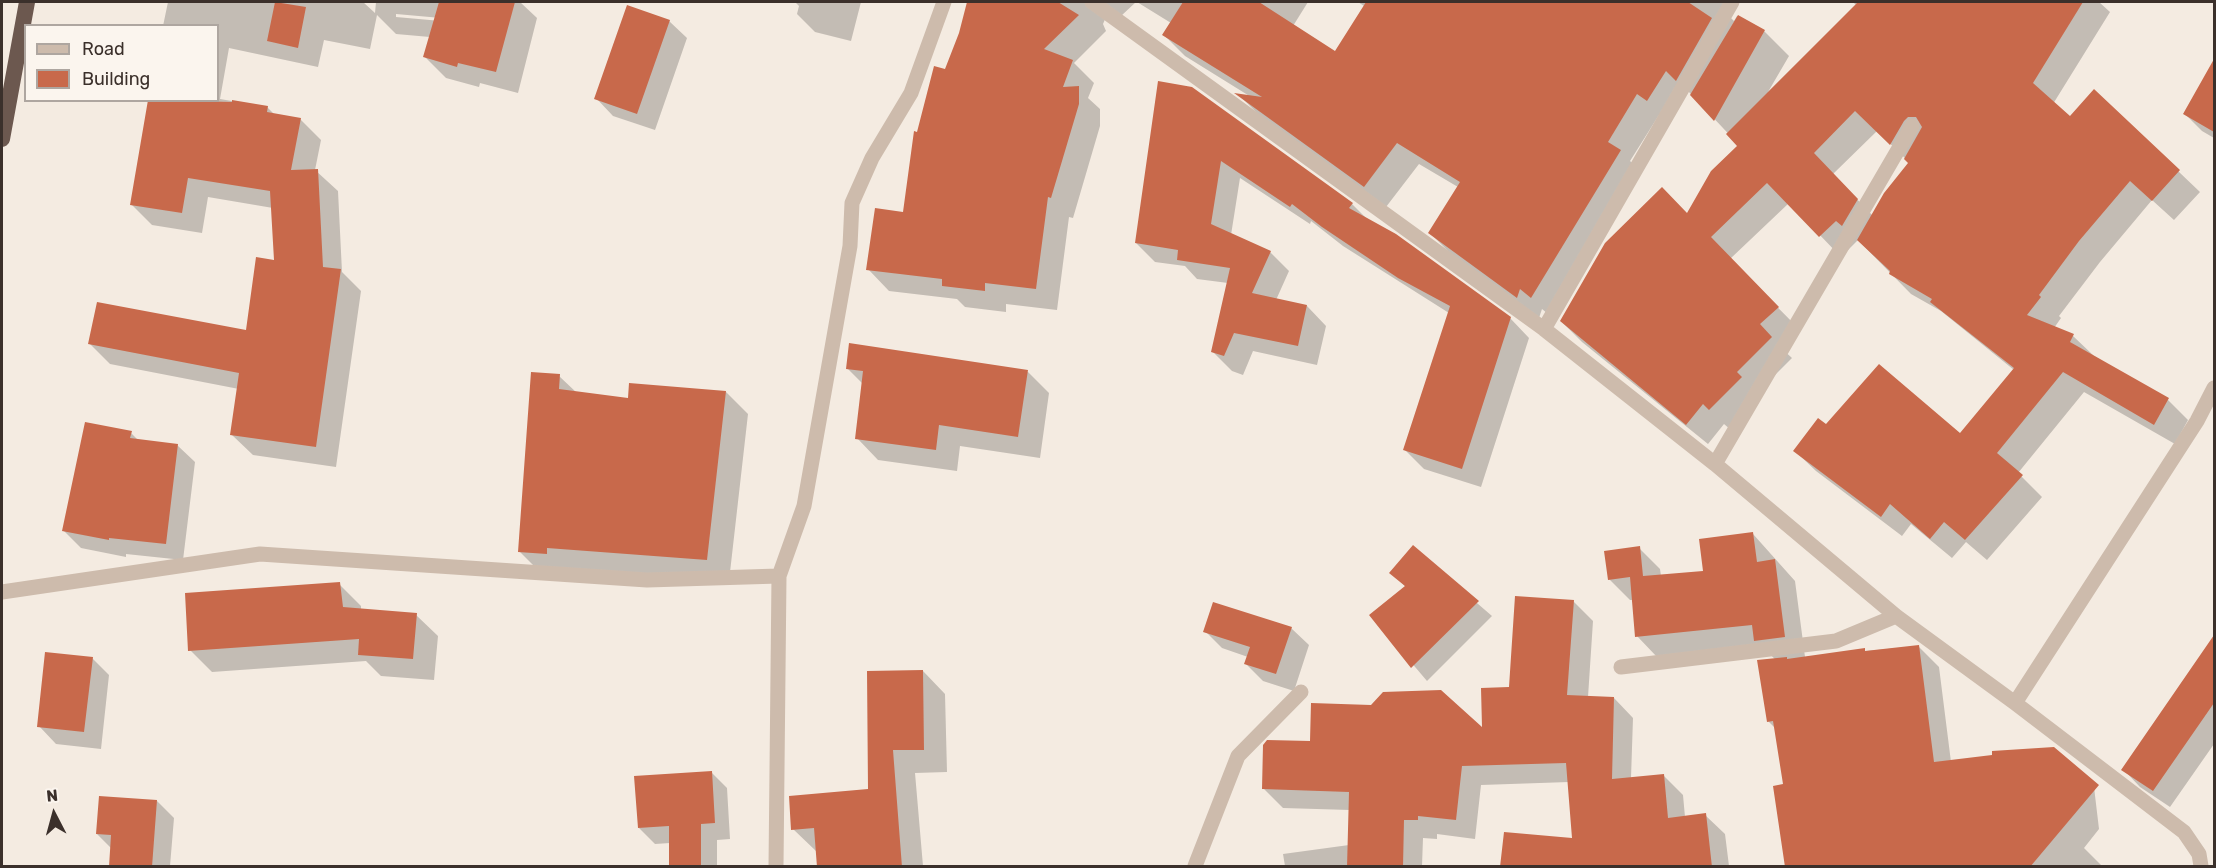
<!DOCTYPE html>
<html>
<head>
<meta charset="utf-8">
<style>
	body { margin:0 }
	#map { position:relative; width:2216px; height:868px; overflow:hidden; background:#f4ebe1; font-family:Rubik,sans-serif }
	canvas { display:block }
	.frame { position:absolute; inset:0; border:3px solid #3b302b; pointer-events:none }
	.legend { position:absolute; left:24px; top:24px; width:195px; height:78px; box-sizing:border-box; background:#fbf5ee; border:2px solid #aea6a0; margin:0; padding:8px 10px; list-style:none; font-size:18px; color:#3b302b }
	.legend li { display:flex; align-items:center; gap:12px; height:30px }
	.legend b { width:30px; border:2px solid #aea6a0 }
	.north { position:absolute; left:24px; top:784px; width:60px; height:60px; -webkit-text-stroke:4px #fbf5ee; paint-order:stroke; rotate:354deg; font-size:16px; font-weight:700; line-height:24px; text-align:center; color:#3b302b }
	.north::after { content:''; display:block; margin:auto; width:21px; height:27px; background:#3b302b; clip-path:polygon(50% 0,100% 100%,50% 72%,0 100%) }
</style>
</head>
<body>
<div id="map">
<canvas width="2216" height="868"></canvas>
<div class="frame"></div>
<ul class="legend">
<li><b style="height:8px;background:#cdbbac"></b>Road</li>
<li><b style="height:16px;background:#c8694b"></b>Building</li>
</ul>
<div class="north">N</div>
</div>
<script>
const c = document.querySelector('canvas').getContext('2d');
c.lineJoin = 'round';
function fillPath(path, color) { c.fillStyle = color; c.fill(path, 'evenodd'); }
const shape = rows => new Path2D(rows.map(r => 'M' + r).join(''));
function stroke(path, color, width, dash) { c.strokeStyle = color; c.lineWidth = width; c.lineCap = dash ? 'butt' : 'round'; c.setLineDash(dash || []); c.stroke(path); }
fillPath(shape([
	[168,2,363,2,375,13,376,2,520,2,537,18,518,93,480,83,479,87,446,78,425,57,430,37,396,34,377,15,370,49,324,40,318,67,229,48,220,99,267,107,275,115,300,119,321,140,315,170,338,191,342,272,361,291,336,467,253,455,232,435,239,389,110,364,90,344,247,331,275,262,273,208,208,197,202,233,152,225,131,204,150,100,218,100,218,26,163,26],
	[396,14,441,18,441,21,396,17],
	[795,2,861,2,851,41,815,32,797,14,799,6],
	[968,2,1136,2,1121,16,1106,17,1103,24,1106,31,1074,63,1094,83,1088,98,1100,109,1100,126,1073,218,1069,217,1057,310,1006,304,1006,312,965,307,957,299,889,291,868,269,905,214,918,134,946,71,960,34],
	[1137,2,1308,2,1293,26,1335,53,1364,6,1358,2,1507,2,1528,15,1537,2,1734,2,1727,14,1734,21,1737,16,1764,31,1789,56,1768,92,1856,5,1853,2,1905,2,1932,27,1946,2,2099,2,2110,12,2053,104,2070,118,2094,91,2200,192,2174,220,2152,200,2100,262,2059,316,2061,318,2054,328,2073,336,2094,356,2168,400,2188,420,2175,444,2084,392,2018,473,2042,497,1987,560,1966,542,1952,558,1911,524,1902,536,1816,471,1795,451,1827,426,1961,436,2014,370,1941,311,1911,294,1858,240,1841,257,1789,203,1730,259,1798,328,1779,346,1792,358,1756,394,1731,430,1724,424,1708,444,1582,342,1561,321,1688,215,1740,146,1688,91,1659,115,1630,161,1642,172,1553,318,1542,309,1539,318,1451,254,1430,233,1458,187,1419,164,1386,207,1258,114,1239,95,1251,97,1185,56,1164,35,1171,23],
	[1877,131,1910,163,1873,216,1833,174],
	[669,21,687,38,655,130,613,116,596,98],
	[2214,62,2214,138,2202,131,2185,114],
	[1160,83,1352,204,1368,220,1510,318,1529,338,1481,487,1424,469,1405,450,1449,313,1343,246,1311,221,1310,224,1240,178,1231,235,1270,252,1289,271,1276,300,1307,306,1326,326,1317,365,1253,351,1243,375,1232,371,1213,352,1228,283,1197,279,1185,266,1155,262,1136,243],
	[848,369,1028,372,1049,393,1040,458,960,446,957,471,878,460,857,438,863,384],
	[559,376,577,393,629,400,726,392,748,414,729,581,542,574,520,552],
	[131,433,139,441,177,445,195,462,183,560,126,554,126,557,81,548,64,531],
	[1753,534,1795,581,1805,657,1918,646,1939,667,1951,762,2094,787,2099,829,2084,848,2102,866,1787,866,1784,786,1776,729,1768,721,1776,660,1762,647,1657,657,1637,636,1634,600,1630,600,1609,579,1639,548,1660,569,1661,576,1705,572],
	[1413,548,1492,616,1427,681,1371,615,1406,587,1391,573],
	[339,584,361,606,361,610,416,615,438,636,434,680,381,676,366,661,212,672,190,650],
	[1573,601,1593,621,1588,697,1614,698,1633,718,1631,778,1663,775,1683,795,1685,817,1705,815,1725,834,1729,866,1502,866,1573,840,1569,782,1481,785,1475,839,1437,834,1437,839,1423,838,1422,866,1285,866,1283,854,1349,845,1350,810,1283,808,1263,788,1311,743,1484,730],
	[1291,628,1309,645,1294,691,1263,681,1246,664,1248,657,1222,648,1205,631],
	[2205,651,2214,657,2214,744,2170,807,2140,787,2123,769],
	[92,658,109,675,101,749,56,744,39,726],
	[923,671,945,694,947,772,915,773,923,866,818,866,817,852,793,829,870,791],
	[711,772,727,788,730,839,717,840,717,866,670,866,670,843,655,844,639,828],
	[157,801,174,818,170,866,110,866,111,848,97,834]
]), '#0003');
fillPath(shape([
	[275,2,306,7,298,48,267,41],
	[439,2,515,2,496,72,458,63,457,67,423,57],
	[967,2,1058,2,1079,15,1044,49,1073,60,1063,87,1079,86,1079,104,1051,198,1048,197,1036,289,985,283,985,291,942,286,942,279,866,270,875,208,903,212,914,131,917,132,934,66,945,69,959,33],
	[1183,2,1259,2,1335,51,1366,2,1688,2,1712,18,1676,81,1666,71,1647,101,1637,94,1608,142,1621,150,1531,298,1520,289,1517,298,1428,233,1460,182,1397,143,1364,187,1234,93,1262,97,1162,35],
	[1858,2,2083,2,2033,83,2070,116,2094,89,2180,170,2152,201,2130,181,2079,241,2039,295,2041,297,2027,315,2074,334,2070,342,2169,398,2154,425,2063,372,1997,453,2023,475,1965,540,1944,522,1930,539,1890,504,1881,517,1793,451,1818,418,1826,424,1879,364,1960,433,2014,368,1930,302,1932,299,1889,274,1890,271,1857,240,1884,193,1908,163,1904,159,1922,127,1916,117,1908,117,1904,121,1890,145,1855,111,1814,153,1858,199,1842,226,1836,221,1819,237,1767,183,1711,237,1779,307,1760,324,1772,337,1737,372,1742,377,1709,410,1703,404,1686,425,1560,321,1605,243,1662,187,1687,213,1711,171,1737,146,1726,134],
	[627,5,670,20,637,114,594,99],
	[1738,15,1765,30,1714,121,1690,95],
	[2214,59,2214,132,2183,114],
	[1158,81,1192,87,1353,203,1349,208,1396,234,1511,317,1462,469,1403,450,1450,306,1398,278,1322,227,1292,204,1290,207,1221,161,1211,224,1271,251,1252,293,1307,305,1298,346,1234,333,1224,356,1211,352,1230,268,1177,260,1178,250,1135,243],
	[148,100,232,102,232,100,268,106,267,112,301,118,291,170,318,169,323,267,341,269,316,447,230,435,239,373,88,344,97,302,246,330,256,257,274,260,270,191,188,178,182,213,130,205],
	[849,343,1028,370,1018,437,939,425,936,450,855,439,863,371,846,369],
	[531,372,560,374,559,389,628,398,629,383,726,391,707,560,547,548,547,554,518,552],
	[85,422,132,431,130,438,178,444,166,544,109,538,109,540,62,531],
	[1753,532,1757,562,1775,559,1785,637,1754,641,1752,625,1635,637,1630,577,1608,580,1604,551,1640,546,1643,576,1703,571,1699,539],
	[1413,545,1479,601,1411,668,1369,615,1405,586,1389,573],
	[340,582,343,607,417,613,413,659,358,655,359,639,188,651,185,593],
	[1515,596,1574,600,1567,695,1614,697,1612,779,1664,774,1668,818,1706,813,1712,867,1500,867,1504,832,1572,838,1566,763,1462,766,1456,820,1418,816,1418,820,1404,820,1403,867,1347,867,1349,792,1262,789,1263,745,1267,740,1310,741,1311,703,1371,705,1383,692,1441,690,1482,727,1481,688,1509,687],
	[1213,602,1292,627,1276,674,1244,664,1250,647,1203,632],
	[2214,635,2214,703,2153,791,2121,770],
	[1919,645,1934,762,1992,755,1992,751,2054,747,2099,785,2030,867,1785,867,1773,786,1783,784,1773,721,1767,722,1757,660,1787,657,1787,659,1865,648,1865,651],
	[45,652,93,657,84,732,37,727],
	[923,670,924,750,893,750,902,867,817,867,814,828,791,830,789,796,868,789,867,671],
	[712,771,715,823,701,824,701,867,669,867,669,826,638,828,634,776],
	[99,796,157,800,152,867,109,867,111,835,96,834]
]), '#c8694b');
stroke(shape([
	[1092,2,1544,329,1715,464,1896,616,2015,703,2184,832,2199,854,2201,866],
	[1544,329,1732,2],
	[1715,464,1912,126],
	[2,592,260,554,647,580,779,576,804,506,850,246,852,203,872,158,911,93,944,2],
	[1621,667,1836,641,1896,616],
	[2015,703,2197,421,2214,388],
	[776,866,779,576],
	[1195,866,1238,756,1301,692]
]), '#cdbbac', 15);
stroke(shape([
	[2,139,27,2]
]), '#6c584f', 16);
</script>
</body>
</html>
